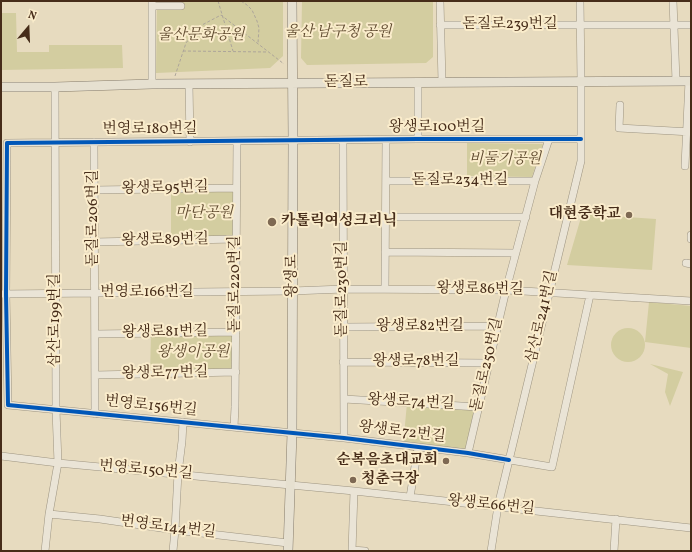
<!DOCTYPE html>
<html>
<head>
<meta charset="utf-8">
<style>
	body { margin:0 }
	#map { position:relative; width:692px; height:552px; overflow:hidden; background:#e7dbbf; font-family:Vollkorn,serif }
	canvas { display:block }
	.frame { position:absolute; inset:0; border:2px solid #462c19; pointer-events:none }
	.north { position:absolute; left:8px; top:8px; width:40px; height:40px; -webkit-text-stroke:3px #faeccb; paint-order:stroke; rotate:19deg; font-size:11px; font-weight:700; line-height:16px; text-align:center; color:#462c19 }
	.north::after { content:''; display:block; margin:auto; width:14px; height:18px; background:#462c19; clip-path:polygon(50% 0,100% 100%,50% 72%,0 100%) }
</style>
</head>
<body>
<div id="map">
<canvas width="692" height="552"></canvas>
<div class="frame"></div>
<div class="north">N</div>
</div>
<script>
const c = document.querySelector('canvas').getContext('2d');
c.lineJoin = 'round';
function fillPath(path, color) { c.fillStyle = color; c.fill(path, 'evenodd'); }
const shape = rows => new Path2D(rows.map(r => 'M' + r).join(''));
function stroke(path, color, width, dash) { c.strokeStyle = color; c.lineWidth = width; c.lineCap = dash ? 'butt' : 'round'; c.setLineDash(dash || []); c.stroke(path); }
function label(font, color, halo, rows, align = 'center') {
  c.font = font + ' Vollkorn,"Noto Serif KR",serif'; c.lineWidth = 4; c.setLineDash([]); c.textBaseline = 'middle'; c.strokeStyle = halo; c.fillStyle = color; for (const [text, x, y, turn = 0] of rows) {
    c.save(); c.translate(x, y); c.rotate((+turn || 0) * Math.PI / 180); c.textAlign = isNaN(turn) ? turn : align; if (halo) c.strokeText(text, 0, 0); c.fillText(text, 0, 0); c.restore();
  }
}
fillPath(shape([
	[157,1,283,1,283,56,270,68,156,73],
	[302,1,433,1,433,57,426,63,307,65,301,58],
	[1,13,16,13,17,52,49,52,49,45,122,45,123,68,1,70],
	[467,143,543,144,532,177,467,176],
	[236,188,236,239,171,240,171,189],
	[582,214,656,219,652,270,567,265],
	[649,302,691,306,691,348,645,342],
	'611 345a17 17 0 1 1 34 0a17 17 0 1 1-34 0Z',
	[236,332,236,372,150,374,151,333],
	[650,364,683,372,670,406,665,392,668,374],
	[407,403,478,407,468,453,403,446]
]), '#d3cda0');
const minor = shape([
	[440,1,442,82],
	[673,1,676,81],
	[152,6,181,6],
	[440,25,691,25],
	[418,82,418,139],
	[152,84,152,1],
	[189,84,190,142],
	[620,105,619,128,691,132],
	[581,139,418,139,7,143,6,294,8,405,344,438,468,453,552,467,590,295],
	[343,140,344,438],
	[94,142,95,414],
	[685,166,689,81],
	[386,181,535,181],
	[94,190,236,188],
	[385,217,526,217],
	[691,235,691,239],
	[94,242,236,239],
	[385,252,516,253],
	[686,263,691,264],
	[385,289,386,140],
	[1,294,292,291,344,289,506,290,691,301],
	[344,327,497,326],
	[95,334,236,332],
	[343,362,489,363],
	[95,375,236,372],
	[344,399,478,407],
	[234,427,235,407,237,141],
	[468,453,506,290,535,181,549,139],
	[1,456,58,463,354,491,691,528],
	[410,497,418,448],
	[49,514,100,519,175,530,288,543],
	[352,550,365,551],
	[45,551,49,514,58,463,56,410,55,87],
	[173,551,175,530,178,473,182,441,183,422],
	[352,551,354,491],
	[491,551,498,506,581,161,581,81,580,1],
	[614,551,616,519]
]);
const major = shape([
	[1,87,55,87,152,84,691,81],
	[288,551,292,433,293,141,292,1]
]);
stroke(minor, '#9d9481', 8);
stroke(major, '#867c6c', 10);
stroke(shape([
	[218,1,233,51],
	[241,1,247,5,252,10,257,21,259,28,258,43],
	[183,51,268,52],
	[175,76,186,43,193,34,202,25,221,15,284,64]
]), '#ada59a', 1, [3, 2]);
stroke(minor, '#eae4d6', 7);
stroke(major, '#e6e0d0', 9);
stroke(shape([
	[509,460,468,453,344,438,8,405,6,294,7,143,418,139,581,139]
]), '#0057b8', 4);
for (const [x, y, r, color] of [
	[629,215,4,"#7e6953"],
	[272,222,5,"#7e6953"],
	[446,461,4,"#7e6953"],
	[353,480,4,"#7e6953"]
]) { const dot = new Path2D(); dot.arc(x, y, r, 0, 2 * Math.PI); c.fillStyle = color; c.fill(dot); stroke(dot, '#faeccb', 1.5); }
label('15px', '#462c19', '#faeccb', [
	["돋질로239번길",510,25],
	["돋질로",346,83],
	["왕생로100번길",437,128],
	["번영로180번길",150,130],
	["돋질로234번길",460,181],
	["왕생로95번길",165,189,-1],
	["돋질로206번길",94,218,-90],
	["왕생로89번길",165,241,-1],
	["왕생로",293,276,-90],
	["돋질로220번길",236,284,-90],
	["돋질로230번길",343,289,-90],
	["왕생로86번길",480,290,1],
	["번영로166번길",147,293],
	["삼산로241번길",543,317,-77],
	["삼산로199번길",56,320,-90],
	["왕생로82번길",420,327],
	["왕생로81번길",165,333,-1],
	["왕생로78번길",416,362],
	["돋질로250번길",488,365,-77],
	["왕생로77번길",165,374,-1],
	["왕생로74번길",411,403,3],
	["번영로156번길",151,407,6],
	["왕생로72번길",402,433,7],
	["번영로150번길",146,471,5],
	["왕생로66번길",491,506,6],
	["번영로144번길",168,528,7]
]);
label('italic 15px', '#5f4a2f', '#faeccb', [
	["울산 남구청 공원",338,33],
	["울산문화공원",201,36],
	["비둘기공원",505,160],
	["마단공원",204,214],
	["왕생이공원",193,353]
]);
label('bold 15px', '#462c19', '#faeccb', [
	["대현중학교",621,215],
	["카톨릭여성크리닉",281,222,"left"],
	["순복음초대교회",438,461],
	["청춘극장",361,480,"left"]
], 'right');
</script>
</body>
</html>
